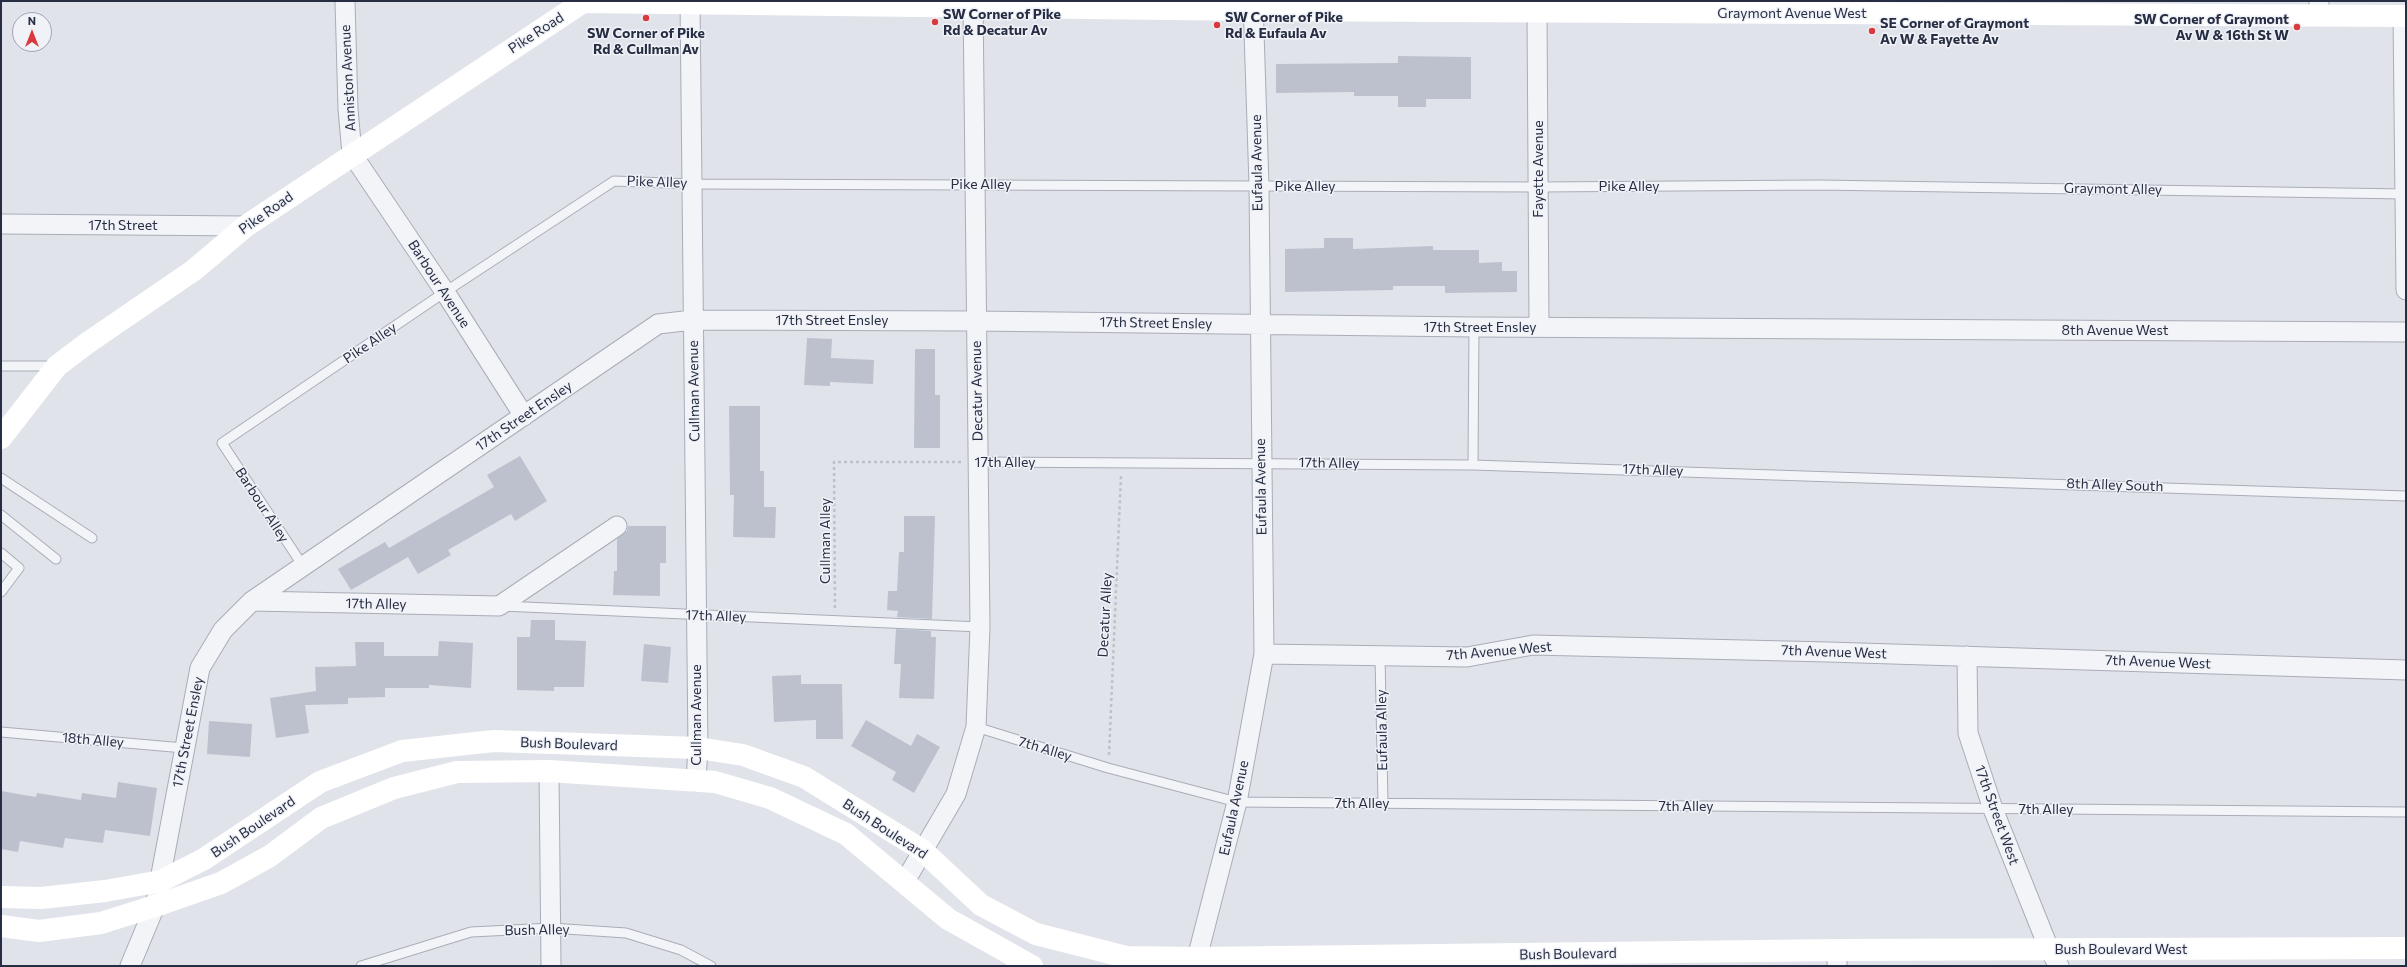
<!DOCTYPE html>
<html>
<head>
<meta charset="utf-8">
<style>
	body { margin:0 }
	#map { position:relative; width:2407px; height:967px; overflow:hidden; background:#e0e3ea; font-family:Commissioner,sans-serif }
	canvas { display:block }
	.frame { position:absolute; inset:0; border:2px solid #272e43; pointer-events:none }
	.north { position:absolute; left:12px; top:12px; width:40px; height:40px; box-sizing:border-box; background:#f0f2f8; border:1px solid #a0a4b0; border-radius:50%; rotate:0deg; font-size:11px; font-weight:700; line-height:16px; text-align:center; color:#272e43 }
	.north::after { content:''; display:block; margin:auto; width:14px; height:18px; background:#da3a3e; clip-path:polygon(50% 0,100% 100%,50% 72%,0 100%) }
</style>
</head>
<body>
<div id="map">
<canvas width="2407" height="967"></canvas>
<div class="frame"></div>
<div class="north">N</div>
</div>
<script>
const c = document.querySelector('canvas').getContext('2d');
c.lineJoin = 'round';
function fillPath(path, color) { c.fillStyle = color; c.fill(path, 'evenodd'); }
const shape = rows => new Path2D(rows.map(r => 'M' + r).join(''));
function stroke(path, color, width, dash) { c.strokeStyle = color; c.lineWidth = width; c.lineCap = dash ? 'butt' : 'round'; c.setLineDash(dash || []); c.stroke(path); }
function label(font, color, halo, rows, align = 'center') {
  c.font = font + ' Commissioner,sans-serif'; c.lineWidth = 3; c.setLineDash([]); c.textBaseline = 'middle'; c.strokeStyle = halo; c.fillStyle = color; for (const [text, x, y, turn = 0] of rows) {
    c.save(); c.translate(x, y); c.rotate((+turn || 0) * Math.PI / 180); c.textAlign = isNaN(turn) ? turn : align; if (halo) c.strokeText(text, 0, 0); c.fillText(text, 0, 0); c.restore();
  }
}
fillPath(shape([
	[1398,56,1471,57,1471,99,1426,99,1426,107,1398,107,1398,96,1354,96,1354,92,1276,93,1276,64,1398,63],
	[1324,238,1353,238,1353,249,1433,246,1433,250,1479,250,1479,263,1502,262,1502,271,1517,271,1517,292,1445,293,1445,286,1393,286,1393,290,1285,292,1285,249,1324,248],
	[807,338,832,339,831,358,874,360,873,384,830,382,830,386,804,385],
	[915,349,935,349,935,395,940,395,940,448,914,448],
	[729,406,760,406,760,471,764,471,764,507,776,507,775,538,733,537,734,495,730,495],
	[520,456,547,501,515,521,511,514,448,550,451,555,418,574,408,557,351,590,338,569,385,542,389,548,494,487,487,475],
	[904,516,935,516,932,619,897,617,898,611,887,610,888,591,897,591,899,552,904,552],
	[628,526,666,526,666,563,660,563,660,596,613,595,614,571,617,571,617,539,627,531],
	[531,620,555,620,555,640,586,641,584,687,554,687,554,691,517,690,517,637,530,637],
	[896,629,931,631,931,637,936,637,934,699,899,698,901,664,894,664],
	[439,641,473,643,471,688,429,685,429,688,385,688,385,697,348,698,348,704,305,705,309,733,276,738,270,698,316,691,315,667,356,666,355,642,384,642,384,656,438,656],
	[644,644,671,647,668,683,641,681],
	[801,675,801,684,842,684,843,739,816,739,816,720,774,722,772,676],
	[866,720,911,746,917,734,940,747,914,793,892,780,896,772,851,746],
	[209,721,252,724,250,757,207,754],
	[118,782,157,788,150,836,105,830,103,843,65,838,63,848,20,841,18,852,1,849,1,791,36,797,37,793,81,800,82,793,116,798]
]), '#bdc1ce');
const lane = shape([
	[1,366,56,366],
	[979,462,1473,465,2406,496],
	[1473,465,1474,327],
	[1,478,92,538],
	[1,515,56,559],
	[1,553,19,568,1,592],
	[303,566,222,443,445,292,614,181,692,184,1538,187,1819,185,2406,194],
	[502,606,980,627],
	[1380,656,1383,803],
	[976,727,1108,768,1237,802,2406,812],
	[1,732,184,748],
	[361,966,471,932,551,928,626,933,681,950,711,966]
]);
const street = shape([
	[345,1,348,109,352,154,445,292,524,416],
	[690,1,698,748,696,781],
	[2319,1,2319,15],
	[1537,12,1539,327],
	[2403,16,2406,290],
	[1,224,246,226],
	[252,601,499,606,617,526],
	[1264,654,1467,657,1533,645,1828,652,2406,670],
	[1967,656,1968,733,1993,809,2049,949,2059,966],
	[549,771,551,966],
	[904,883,956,794,976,727,980,627,973,1],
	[1837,950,1837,966],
	[130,966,155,906,200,668,223,630,252,601,658,324,693,320,976,321,1474,327,2406,332],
	[1195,966,1237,802,1264,654,1259,185,1253,1]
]);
stroke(lane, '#a8adb8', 11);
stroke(street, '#a8adb8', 21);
stroke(shape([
	[835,608,834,462,961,462],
	[1109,755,1121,475]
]), '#bec1c9', 2.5, [3, 3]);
stroke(lane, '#f3f4f8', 9);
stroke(street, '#f3f4f8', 19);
stroke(shape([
	[1,438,57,366,86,344,194,270,246,226,583,2,1253,10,2406,16],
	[1,897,41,898,105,891,161,881,204,859,320,782,402,751,494,741,698,748,743,755,804,777,922,850,981,905,1036,934,1126,957,1198,958,1837,950,2406,948],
	[1,926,39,931,101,923,155,906,221,883,270,856,321,818,394,788,457,772,549,771,715,782,770,798,846,834,948,919,1032,966]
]), '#fff', 22);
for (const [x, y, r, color] of [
	[646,18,4,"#da3a3e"],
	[935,22,4,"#da3a3e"],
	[1217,25,4,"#da3a3e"],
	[2297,27,4,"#da3a3e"],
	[1872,31,4,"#da3a3e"]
]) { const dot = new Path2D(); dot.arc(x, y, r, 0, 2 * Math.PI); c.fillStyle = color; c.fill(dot); stroke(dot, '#f0f2f8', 1.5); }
label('14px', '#272e43', '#f0f2f8', [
	["Graymont Avenue West",1792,13],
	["Pike Road",536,33,-33],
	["Anniston Avenue",348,78,-93],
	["Eufaula Avenue",1257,163,-91],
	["Fayette Avenue",1538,169,-90],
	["Pike Alley",657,182,2],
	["Pike Alley",981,184],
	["Pike Alley",1305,186],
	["Pike Alley",1629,186],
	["Graymont Alley",2113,189,1],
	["Pike Road",266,213,-35],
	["17th Street",123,225],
	["Barbour Avenue",439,284,57],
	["17th Street Ensley",832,320],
	["17th Street Ensley",1156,323,1],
	["17th Street Ensley",1480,327],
	["8th Avenue West",2115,330],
	["Pike Alley",370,343,-34],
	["Cullman Avenue",694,391,-91],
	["Decatur Avenue",977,391,-91],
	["17th Street Ensley",524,416,-34],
	["17th Alley",1005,462],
	["17th Alley",1329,463,1],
	["17th Alley",1653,470,2],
	["8th Alley South",2115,485,2],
	["Eufaula Avenue",1261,487,-91],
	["Barbour Alley",262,505,57],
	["Cullman Alley",825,541,-90],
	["17th Alley",376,604,1],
	["Decatur Alley",1105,615,-87],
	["17th Alley",716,616,2],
	["7th Avenue West",1499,651,-5],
	["7th Avenue West",1834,652,2],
	["7th Avenue West",2158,662,2],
	["Cullman Avenue",696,715,-90],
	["Eufaula Alley",1382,730,-91],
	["17th Street Ensley",188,732,-79],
	["18th Alley",93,740,5],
	["Bush Boulevard",569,744,2],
	["7th Alley",1045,749,17],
	["7th Alley",1362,803],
	["7th Alley",1686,806],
	["Eufaula Avenue",1234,808,-78],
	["7th Alley",2046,809],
	["17th Street West",1997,815,70],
	["Bush Boulevard",253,827,-34],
	["Bush Boulevard",885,829,33],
	["Bush Alley",537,930,-1],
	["Bush Boulevard West",2121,949],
	["Bush Boulevard",1568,954,-1]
]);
label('bold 14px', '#272e43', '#f0f2f8', [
	["SW Corner of Pike",943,14],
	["Rd & Decatur Av",943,30],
	["SW Corner of Pike",1225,17],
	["Rd & Eufaula Av",1225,33],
	["SW Corner of Graymont",2289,19,"right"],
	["Av W & 16th St W",2289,35,"right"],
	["SE Corner of Graymont",1880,23],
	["Av W & Fayette Av",1880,39],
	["SW Corner of Pike",646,33,"center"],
	["Rd & Cullman Av",646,49,"center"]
], 'left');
</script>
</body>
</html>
